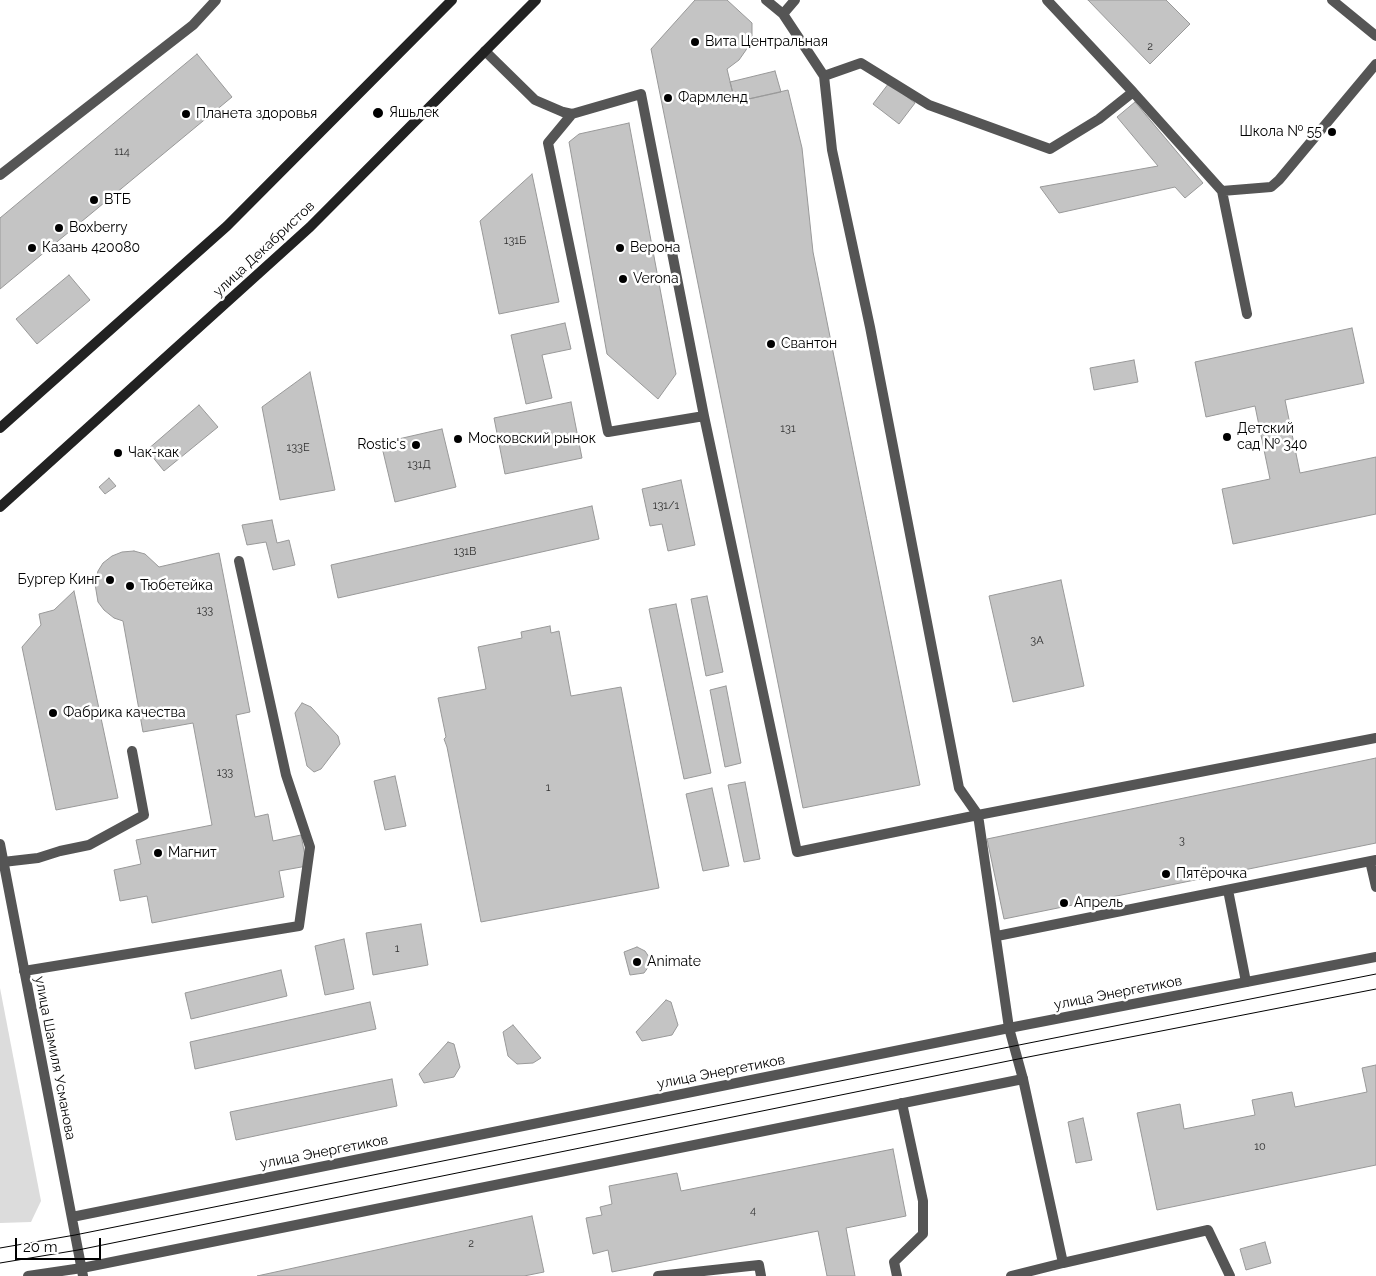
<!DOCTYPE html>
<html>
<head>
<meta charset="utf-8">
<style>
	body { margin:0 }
	#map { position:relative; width:1376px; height:1276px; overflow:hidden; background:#fff; font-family:Raleway,sans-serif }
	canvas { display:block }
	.scale { position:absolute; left:15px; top:1238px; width:86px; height:22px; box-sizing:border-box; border:2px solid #000; border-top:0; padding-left:6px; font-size:15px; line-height:18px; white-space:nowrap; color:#000; -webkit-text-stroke:4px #fff; paint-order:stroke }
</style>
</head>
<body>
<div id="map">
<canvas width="1376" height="1276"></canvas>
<div class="scale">20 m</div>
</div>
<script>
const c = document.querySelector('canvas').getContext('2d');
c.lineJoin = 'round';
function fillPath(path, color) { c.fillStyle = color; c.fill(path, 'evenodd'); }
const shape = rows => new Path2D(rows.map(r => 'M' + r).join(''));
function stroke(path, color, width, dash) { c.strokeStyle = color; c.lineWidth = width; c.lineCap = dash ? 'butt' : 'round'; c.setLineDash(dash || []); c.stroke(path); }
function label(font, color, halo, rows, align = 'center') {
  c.font = font + ' Raleway,sans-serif'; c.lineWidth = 5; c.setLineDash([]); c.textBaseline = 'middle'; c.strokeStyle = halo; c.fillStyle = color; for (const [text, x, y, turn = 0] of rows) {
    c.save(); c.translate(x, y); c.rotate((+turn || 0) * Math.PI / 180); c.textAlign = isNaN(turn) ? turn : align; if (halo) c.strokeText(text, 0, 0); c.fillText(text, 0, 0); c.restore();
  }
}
fillPath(shape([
	[0,988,41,1201,31,1222,0,1223]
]), '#dcdcdc');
const building = shape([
	[695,0,727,0,752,23,752,36,746,50,739,60,727,69,735,102,788,90,802,148,813,252,920,785,803,808,651,49,695,0],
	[1088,0,1166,0,1190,24,1150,64,1088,0],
	[197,54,232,97,0,289,0,218,197,54],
	[775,71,781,92,735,102,730,82,775,71],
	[889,83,915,103,899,124,873,104,889,83],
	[1135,102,1203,183,1185,198,1175,187,1059,213,1040,187,1158,166,1117,117,1135,102],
	[629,123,676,374,658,399,607,354,569,142,579,134,629,123],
	[532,174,559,302,499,314,480,221,532,174],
	[69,275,90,300,37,344,16,319,69,275],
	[565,323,571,349,542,355,552,398,526,404,511,335,565,323],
	[1352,328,1364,383,1285,400,1300,473,1376,457,1376,514,1233,544,1222,489,1270,479,1255,406,1206,417,1195,362,1352,328],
	[1134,360,1138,382,1094,390,1090,368,1134,360],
	[310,372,335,490,280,500,262,407,310,372],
	[571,402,582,458,505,474,494,418,571,402],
	[199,405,218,427,164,471,147,450,199,405],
	[442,429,456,487,395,502,381,443,442,429],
	[109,478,116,486,105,494,99,487,109,478],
	[681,480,695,545,668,551,662,524,650,526,642,489,681,480],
	[592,506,599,539,338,598,331,565,592,506],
	[272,520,277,543,289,540,295,565,273,570,266,542,247,545,242,525,272,520],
	[134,551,145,554,159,567,219,553,250,712,236,715,255,817,268,814,273,841,301,835,307,866,279,871,284,897,152,923,147,896,120,901,114,870,141,864,136,840,212,825,193,723,143,732,123,621,114,618,104,610,98,602,95,584,98,571,103,563,112,556,122,552,134,551],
	[1061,580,1084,686,1013,702,989,596,1061,580],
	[74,591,118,798,56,810,22,647,41,625,39,614,54,610,74,591],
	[707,596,723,672,706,676,691,599,707,596],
	[676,604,711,773,684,779,649,609,676,604],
	[550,626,551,633,559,631,571,696,621,687,659,888,481,922,447,747,444,739,446,737,438,698,486,689,478,647,522,638,521,632,550,626],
	[726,686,741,763,725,767,710,690,726,686],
	[302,703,311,707,338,736,340,744,321,769,314,772,307,766,295,713,302,703],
	[1376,758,1376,843,1004,919,987,839,1376,758],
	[395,776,406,826,385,830,374,781,395,776],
	[745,782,760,859,744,862,728,785,745,782],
	[712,788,729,866,703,871,686,794,712,788],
	[421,924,428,965,373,975,366,933,421,924],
	[344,939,354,989,325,995,315,946,344,939],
	[637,947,645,951,649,957,649,966,644,973,630,975,624,952,637,947],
	[281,970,287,996,191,1019,185,993,281,970],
	[666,1000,671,1002,678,1025,672,1035,642,1041,636,1032,666,1000],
	[370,1002,376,1029,195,1069,190,1042,370,1002],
	[513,1025,541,1058,533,1063,517,1064,508,1056,503,1032,513,1025],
	[448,1042,454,1044,460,1067,454,1077,424,1083,419,1074,448,1042],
	[1376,1065,1376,1165,1157,1210,1137,1113,1180,1104,1184,1129,1255,1115,1252,1100,1292,1092,1295,1107,1367,1092,1362,1068,1376,1065],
	[392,1079,397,1106,236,1140,230,1112,392,1079],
	[1083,1118,1092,1160,1076,1163,1068,1122,1083,1118],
	[893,1149,906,1216,846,1228,855,1276,827,1276,818,1231,612,1272,608,1250,593,1254,586,1218,602,1215,600,1207,612,1204,609,1186,677,1173,681,1191,893,1149],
	[532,1216,544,1272,524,1276,257,1276,532,1216],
	[1265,1242,1271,1263,1246,1270,1240,1249,1265,1242]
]);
fillPath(building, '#c4c4c4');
stroke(building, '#999', 1);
stroke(shape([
	[766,0,783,14,824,76,832,150,870,327,959,788,978,815,1376,738],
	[1332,0,1376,36],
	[783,14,795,0],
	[485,51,535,100,563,112,572,114],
	[824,76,861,63,929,105,1050,149,1099,119,1133,92,1047,0],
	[1133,92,1222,191,1271,187,1279,180,1376,64],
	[0,175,193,25,216,0],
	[1222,191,1247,314],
	[704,416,608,432,548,143,572,114,641,94,704,416,797,852,978,815,1009,1028,1023,1079,1063,1263,1208,1230,1230,1276],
	[1370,861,1376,887],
	[3,862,38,858,60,851,89,845,144,815,132,751],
	[1228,890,1246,982],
	[997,936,1376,860],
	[24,971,299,926,310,847,286,775,239,561],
	[28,1276,82,1268],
	[658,1276,759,1265,761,1276],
	[897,1276,894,1262,923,1234,923,1201,902,1103],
	[1011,1276,1063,1263]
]), '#555', 10);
stroke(shape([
	[82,1268,1023,1079]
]), '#555', 10);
stroke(shape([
	[0,844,83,1276],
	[72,1217,1009,1028,1376,957]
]), '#555', 10);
stroke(shape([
	[0,428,227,226,452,0],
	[0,507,310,227,536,0]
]), '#222', 10);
stroke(shape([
	[0,1248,75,1235,1014,1046,1376,974],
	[0,1263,78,1250,1018,1059,1376,989]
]), '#000', 1);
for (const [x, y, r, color] of [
	[695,42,5,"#000"],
	[668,98,5,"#000"],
	[378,113,6,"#000"],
	[186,114,5,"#000"],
	[1332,132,5,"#000"],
	[94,200,5,"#000"],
	[59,228,5,"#000"],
	[32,248,5,"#000"],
	[620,248,5,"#000"],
	[623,279,5,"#000"],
	[771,344,5,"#000"],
	[1227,437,5,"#000"],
	[458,439,5,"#000"],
	[416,445,5,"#000"],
	[118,453,5,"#000"],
	[110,580,5,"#000"],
	[130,586,5,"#000"],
	[53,713,5,"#000"],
	[158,853,5,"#000"],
	[1166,874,5,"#000"],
	[1064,903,5,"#000"],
	[637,962,5,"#000"]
]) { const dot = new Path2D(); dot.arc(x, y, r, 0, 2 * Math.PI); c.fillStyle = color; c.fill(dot); stroke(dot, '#fff', 2); }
label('11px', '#313131', null, [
	["2",1150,47],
	["114",122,152],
	["131Б",515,241],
	["131",788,429],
	["133Е",298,448],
	["131Д",419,465],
	["131/1",666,506],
	["131В",465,552],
	["133",205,611],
	["3А",1037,641],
	["133",225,773],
	["1",548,788],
	["3",1182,841],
	["1",397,949],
	["10",1260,1147],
	["4",753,1211],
	["2",471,1244]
]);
label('14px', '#000', '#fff', [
	["Вита Центральная",705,42],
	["Фармленд",678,98],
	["Яшьлек",389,113],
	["Планета здоровья",196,114],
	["Школа № 55",1322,132,"right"],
	["ВТБ",104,200],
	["Boxberry",69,228],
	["Казань 420080",42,248],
	["Верона",630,248],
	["Verona",633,279],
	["Свантон",781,344],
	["Детский",1237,429],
	["сад № 340",1237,445],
	["Московский рынок",468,439],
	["Rostic's",406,445,"right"],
	["Чак-как",128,453],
	["Бургер Кинг",100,580,"right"],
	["Тюбетейка",140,586],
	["Фабрика качества",63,713],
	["Магнит",168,853],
	["Пятёрочка",1176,874],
	["Апрель",1074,903],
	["Animate",647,962]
], 'left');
label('14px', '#000', '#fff', [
	["улица Декабристов",264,249,-43],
	["улица Энергетиков",1118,993,-11],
	["улица Шамиля Усманова",55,1058,79],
	["улица Энергетиков",721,1072,-11],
	["улица Энергетиков",324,1152,-11]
]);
</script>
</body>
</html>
